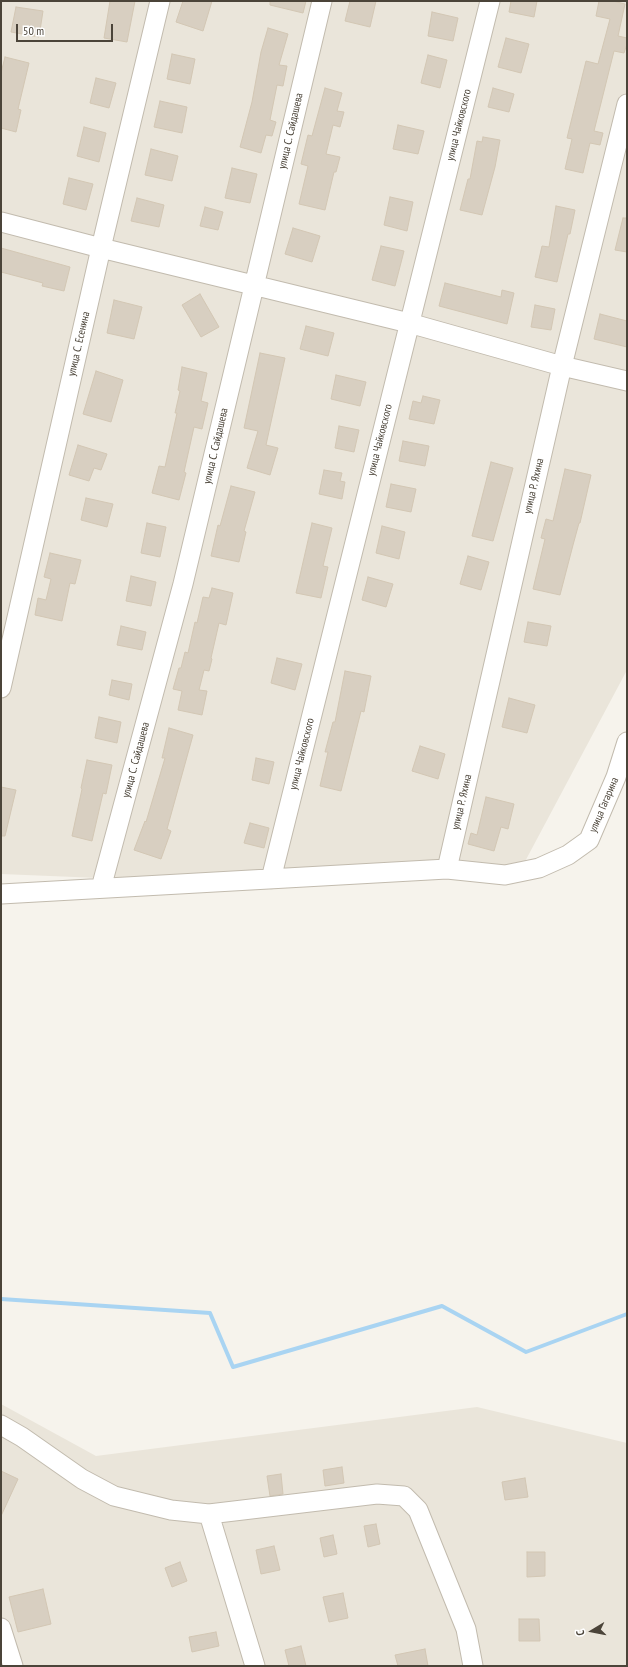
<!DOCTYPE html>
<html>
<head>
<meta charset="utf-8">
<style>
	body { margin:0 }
	#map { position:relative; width:628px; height:1667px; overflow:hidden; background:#f6f3ec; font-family:"PT Sans Narrow",sans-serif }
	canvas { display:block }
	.frame { position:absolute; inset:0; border:2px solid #4b4439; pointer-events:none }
	.north { position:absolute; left:572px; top:1611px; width:40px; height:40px; -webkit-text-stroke:3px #fff; paint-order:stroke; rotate:260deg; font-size:11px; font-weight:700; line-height:16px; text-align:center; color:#4b4439 }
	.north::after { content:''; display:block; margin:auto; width:14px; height:18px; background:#4b4439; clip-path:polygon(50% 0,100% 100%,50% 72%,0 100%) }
	.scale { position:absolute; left:16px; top:24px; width:97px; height:18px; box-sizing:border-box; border:2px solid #4b4439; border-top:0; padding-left:5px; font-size:12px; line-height:14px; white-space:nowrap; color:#4b4439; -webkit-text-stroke:3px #fff; paint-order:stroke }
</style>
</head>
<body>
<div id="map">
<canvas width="628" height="1667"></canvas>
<div class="frame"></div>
<div class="north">С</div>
<div class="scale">50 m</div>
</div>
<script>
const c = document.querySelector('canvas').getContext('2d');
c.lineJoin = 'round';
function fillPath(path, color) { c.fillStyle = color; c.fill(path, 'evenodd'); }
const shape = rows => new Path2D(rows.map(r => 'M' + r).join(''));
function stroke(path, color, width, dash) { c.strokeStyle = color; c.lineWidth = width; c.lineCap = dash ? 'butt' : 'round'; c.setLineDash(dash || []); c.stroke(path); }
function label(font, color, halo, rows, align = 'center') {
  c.font = font + ' "PT Sans Narrow",sans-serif'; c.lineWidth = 3; c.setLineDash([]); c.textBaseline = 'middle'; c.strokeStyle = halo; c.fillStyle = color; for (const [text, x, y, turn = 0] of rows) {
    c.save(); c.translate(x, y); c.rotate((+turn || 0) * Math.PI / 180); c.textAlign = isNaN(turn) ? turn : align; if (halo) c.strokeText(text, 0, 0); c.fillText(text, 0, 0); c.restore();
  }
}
fillPath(shape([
	[1,1,627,1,627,670,521,869,124,879,1,874],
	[1,1404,96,1456,477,1407,627,1443,627,1666,1,1666]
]), '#eae5da');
stroke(shape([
	[1,1299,210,1313,233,1367,442,1306,526,1352,627,1314]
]), '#a9d4f2', 4);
const building = shape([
	[110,1,135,1,127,42,104,38,110,1],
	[183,1,212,1,203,31,176,22,183,1],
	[270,1,306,1,303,13,270,5,270,1],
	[350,1,376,1,370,27,345,21,350,1],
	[511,1,537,1,534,17,509,12,511,1],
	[599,1,613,1,625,4,618,36,627,38,627,44,624,53,614,51,594,131,603,133,600,145,590,143,583,173,565,169,572,139,567,138,586,61,598,64,610,19,596,16,599,1],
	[16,7,43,11,39,37,11,32,16,7],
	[432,12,458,18,453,41,428,36,432,12],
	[268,28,288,34,279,65,287,66,283,86,277,85,270,120,276,122,272,136,266,135,261,153,240,147,252,102,261,52,268,28],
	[506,38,529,44,521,73,498,67,506,38],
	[172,54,195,59,190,84,167,79,172,54],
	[428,55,447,60,440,88,421,83,428,55],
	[5,57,29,63,18,109,21,110,16,132,1,128,1,73,5,57],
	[96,78,116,83,109,108,90,103,96,78],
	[325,88,342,93,337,111,344,112,340,127,333,125,326,154,340,157,336,172,334,172,325,210,299,204,308,166,301,164,308,135,312,136,325,88],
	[493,88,514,94,509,112,488,107,493,88],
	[160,101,187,107,182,133,154,127,160,101],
	[398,125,424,131,418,154,393,149,398,125],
	[84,127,106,133,99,162,77,156,84,127],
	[483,137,500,140,495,167,482,215,460,210,468,179,470,179,477,141,482,142,483,137],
	[151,149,178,156,172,181,145,175,151,149],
	[232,168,257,174,250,203,225,198,232,168],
	[69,178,93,184,86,210,63,204,69,178],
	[390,197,413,202,407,231,384,225,390,197],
	[137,198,164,205,159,227,131,221,137,198],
	[556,206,575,210,570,234,568,234,557,282,535,277,542,246,549,247,556,206],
	[205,207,223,212,218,230,200,226,205,207],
	[623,218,627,218,627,252,615,250,623,218],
	[293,228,320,236,312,262,285,254,293,228],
	[381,246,404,251,395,286,372,280,381,246],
	[1,248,70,267,64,291,42,286,43,283,1,272,1,248],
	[445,283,501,297,502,290,514,293,507,324,439,306,445,283],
	[200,294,219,327,201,337,182,305,200,294],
	[114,300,142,307,134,339,107,333,114,300],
	[535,305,555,309,551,330,531,327,535,305],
	[600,314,627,321,627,347,594,339,600,314],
	[306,326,334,333,328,356,300,349,306,326],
	[260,353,285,358,266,445,278,448,270,475,247,468,258,431,244,428,260,353],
	[182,367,207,373,201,401,208,403,202,429,194,427,184,472,186,473,179,500,152,493,159,466,165,467,177,413,175,413,180,391,178,390,182,367],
	[96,371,123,380,111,422,83,414,96,371],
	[336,375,366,382,360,406,331,399,336,375],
	[423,396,440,400,434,424,409,419,413,401,421,403,423,396],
	[339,426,359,430,354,452,335,448,339,426],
	[403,441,429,446,425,466,399,461,403,441],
	[78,445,107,454,101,470,94,468,89,481,69,475,78,445],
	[491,462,513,468,493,541,472,536,491,462],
	[565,469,591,475,580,523,579,523,573,545,560,595,533,589,545,539,541,538,546,519,553,521,565,469],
	[324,470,342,473,340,481,345,482,342,499,319,494,324,470],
	[391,484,416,489,411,512,386,507,391,484],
	[231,486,255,492,244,531,246,532,239,562,211,556,218,525,220,526,231,486],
	[86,498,113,504,107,527,81,520,86,498],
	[147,523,166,527,160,557,141,553,147,523],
	[312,523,332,528,323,566,328,567,321,598,296,593,312,523],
	[382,526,405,532,399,559,376,553,382,526],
	[50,553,81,560,75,584,70,583,62,621,35,615,38,598,46,600,51,579,44,577,50,553],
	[468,556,489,562,481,590,460,584,468,556],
	[131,576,156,582,151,606,126,601,131,576],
	[368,577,393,584,386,607,362,600,368,577],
	[212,588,233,593,226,625,219,623,211,658,212,659,209,671,204,670,199,690,207,691,202,715,178,710,182,691,173,689,179,668,181,668,185,652,188,653,195,622,197,623,203,597,209,598,212,588],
	[528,622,551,626,547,646,524,642,528,622],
	[121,626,146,632,142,650,117,645,121,626],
	[277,658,302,664,295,690,271,683,277,658],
	[345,671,371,676,364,712,361,711,341,791,320,786,328,752,325,752,333,722,335,722,345,671],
	[112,680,132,684,129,700,109,695,112,680],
	[509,698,535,705,527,733,502,727,509,698],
	[99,717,121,722,117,743,95,738,99,717],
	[169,728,193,735,167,829,171,831,161,859,134,850,145,821,146,822,165,758,162,758,169,728],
	[420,746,445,754,438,779,412,771,420,746],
	[256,758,274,762,269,784,252,780,256,758],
	[87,760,112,765,106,794,103,793,92,841,72,836,82,789,81,788,87,760],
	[1,787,16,790,5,836,1,836,1,787],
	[486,797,514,804,508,829,501,827,494,851,468,844,471,833,477,835,486,797],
	[250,823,269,828,264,848,244,843,250,823],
	[342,1467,344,1483,325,1486,323,1470,342,1467],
	[1,1471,18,1479,1,1516,1,1471],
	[281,1474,283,1494,270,1496,267,1476,281,1474],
	[525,1478,528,1497,505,1500,502,1482,525,1478],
	[376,1524,380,1544,368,1547,364,1526,376,1524],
	[333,1535,337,1554,324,1557,320,1538,333,1535],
	[274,1546,280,1570,261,1574,256,1550,274,1546],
	[527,1552,545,1552,545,1576,527,1577,527,1552],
	[180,1562,187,1581,172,1587,165,1568,180,1562],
	[43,1589,51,1624,18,1632,9,1597,43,1589],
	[343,1593,348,1618,329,1622,323,1597,343,1593],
	[519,1619,539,1619,540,1641,519,1641,519,1619],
	[216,1632,219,1646,192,1652,189,1637,216,1632],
	[301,1646,306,1666,289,1666,285,1650,301,1646],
	[425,1649,428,1666,398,1666,395,1655,425,1649]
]);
fillPath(building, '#d8cfc1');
stroke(building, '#d3c7b4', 1);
const minor = shape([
	[1,222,101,248,409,323,562,366,627,381],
	[1,688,101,248,160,1],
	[447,869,562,366,627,104],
	[271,879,490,1],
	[101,888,183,584,322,1],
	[1,894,447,869,505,875,539,868,568,855,589,840,616,777,627,742],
	[1,1425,22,1437,82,1479,114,1496,171,1510,209,1514,377,1494,404,1496,418,1510,466,1629,473,1666],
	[209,1514,255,1666],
	[1,1628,13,1666]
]);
stroke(minor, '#c2bbae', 21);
stroke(minor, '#fff', 19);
label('11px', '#4b4439', '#fff', [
	["улица Чайковского",459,125,-76],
	["улица С. Сайдашева",291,131,-77],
	["улица С. Есенина",79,344,-77],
	["улица Чайковского",380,440,-76],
	["улица С. Сайдашева",216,446,-77],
	["улица Р. Яхина",534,486,-77],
	["улица Чайковского",302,754,-76],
	["улица С. Сайдашева",136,760,-75],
	["улица Р. Яхина",462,802,-77],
	["улица Гагарина",604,805,-67]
]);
</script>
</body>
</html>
